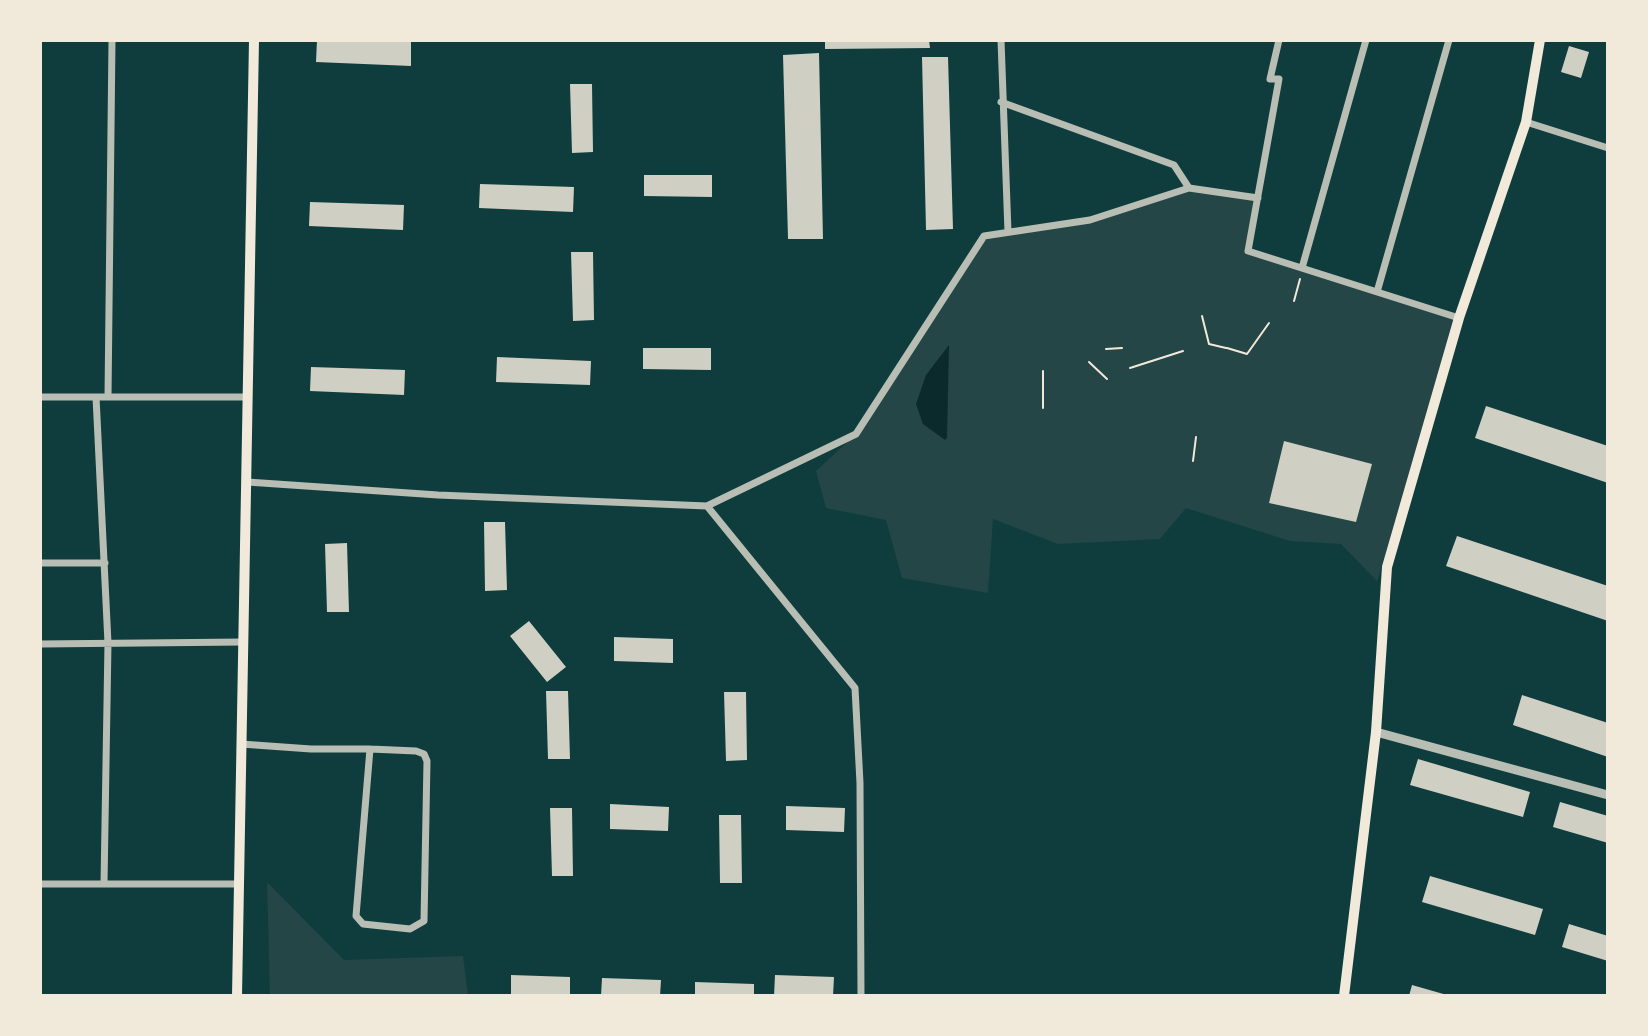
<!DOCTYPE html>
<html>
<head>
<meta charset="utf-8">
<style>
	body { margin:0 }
	#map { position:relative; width:1648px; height:1036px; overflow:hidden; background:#0f3d3e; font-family:"Fira Sans Condensed",sans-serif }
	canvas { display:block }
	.frame { position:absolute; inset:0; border:42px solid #f1e9da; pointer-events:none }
</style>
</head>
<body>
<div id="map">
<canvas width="1648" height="1036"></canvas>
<div class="frame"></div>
</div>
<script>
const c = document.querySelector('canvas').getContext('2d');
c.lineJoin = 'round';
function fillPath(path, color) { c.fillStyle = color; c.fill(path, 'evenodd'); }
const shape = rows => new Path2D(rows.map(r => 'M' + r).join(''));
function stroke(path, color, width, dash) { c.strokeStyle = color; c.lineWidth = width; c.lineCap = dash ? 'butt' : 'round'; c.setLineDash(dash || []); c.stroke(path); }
fillPath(shape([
	[1189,188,1258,198,1248,250,1459,318,1377,581,1341,544,1290,541,1186,508,1160,539,1058,544,993,519,988,593,902,578,886,520,826,508,816,471,856,434,984,236,1090,220],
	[267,882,344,960,463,956,468,996,270,996]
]), '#244646');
fillPath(shape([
	[949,345,947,438,945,440,923,424,916,404,926,375]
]), '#0a2a2b');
fillPath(shape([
	[317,40,411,41,411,66,316,62],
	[825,40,929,40,930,48,825,49],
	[1569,46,1589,52,1581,78,1561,72],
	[819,53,823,239,788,239,783,55],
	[922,57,948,57,953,229,926,230],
	[570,84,592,84,593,152,572,153],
	[644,175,712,175,712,197,644,196],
	[480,184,574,187,573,212,479,208],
	[310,202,404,205,403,230,309,226],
	[571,252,593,252,594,320,573,321],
	[643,348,711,348,711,370,643,369],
	[497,357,591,361,590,385,496,382],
	[311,367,405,370,404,395,310,391],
	[1486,406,1608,446,1608,483,1475,438],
	[1284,441,1372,464,1356,522,1269,503],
	[484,522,505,522,507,590,485,591],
	[1457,536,1608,586,1608,621,1446,566],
	[347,543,349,612,327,612,325,544],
	[529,621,566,667,547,682,510,636],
	[614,637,673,639,673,663,614,661],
	[546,691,568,691,570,759,548,759],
	[724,692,746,692,747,760,726,761],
	[1522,695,1608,723,1608,757,1513,725],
	[1418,759,1530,792,1523,817,1410,785],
	[1560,802,1608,816,1608,843,1553,827],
	[610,804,669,807,668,831,610,829],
	[786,806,845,808,844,832,786,830],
	[550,808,572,808,573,876,552,876],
	[719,815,741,815,742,883,720,883],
	[1430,876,1543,909,1535,935,1422,902],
	[1569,924,1608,936,1608,961,1562,947],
	[511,975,570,977,570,996,511,996],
	[775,975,834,977,833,996,774,996],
	[602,978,661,980,660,996,601,996],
	[695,982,754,984,754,996,695,996],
	[1412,985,1447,995,1446,996,1409,996]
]), '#cfcfc3');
stroke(shape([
	[1294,301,1300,279],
	[1202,316,1209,344,1226,348],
	[1227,348,1247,354,1269,323],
	[1106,349,1122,348],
	[1089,362,1107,379],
	[1130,368,1183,351],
	[1043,371,1043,408],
	[1193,461,1196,437]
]), '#f1e9da', 2);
stroke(shape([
	[1001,40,1008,232],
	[1279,40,1270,79,1279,79,1248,251,1459,318],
	[1001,102,1174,165,1189,188],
	[1526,122,1608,148],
	[1302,268,1366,40],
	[1377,292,1449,40],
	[40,397,247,397],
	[96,397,108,643,104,884],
	[108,397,112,40],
	[247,482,438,495,707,506,856,434,984,236,1090,220,1189,188,1258,198],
	[707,506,855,688,860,783,861,996],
	[40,563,105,563],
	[40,644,243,642],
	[241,744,311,749,370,749,416,751,424,754,427,761,424,921,410,929,363,924,356,916,370,749],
	[40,884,238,884]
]), '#b8beb3', 7);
stroke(shape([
	[1376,732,1608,795]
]), '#b8beb3', 9);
stroke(shape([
	[237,996,254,40],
	[1344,996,1376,732,1387,567,1459,318,1526,122,1540,40]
]), '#f1e9da', 10);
</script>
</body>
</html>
